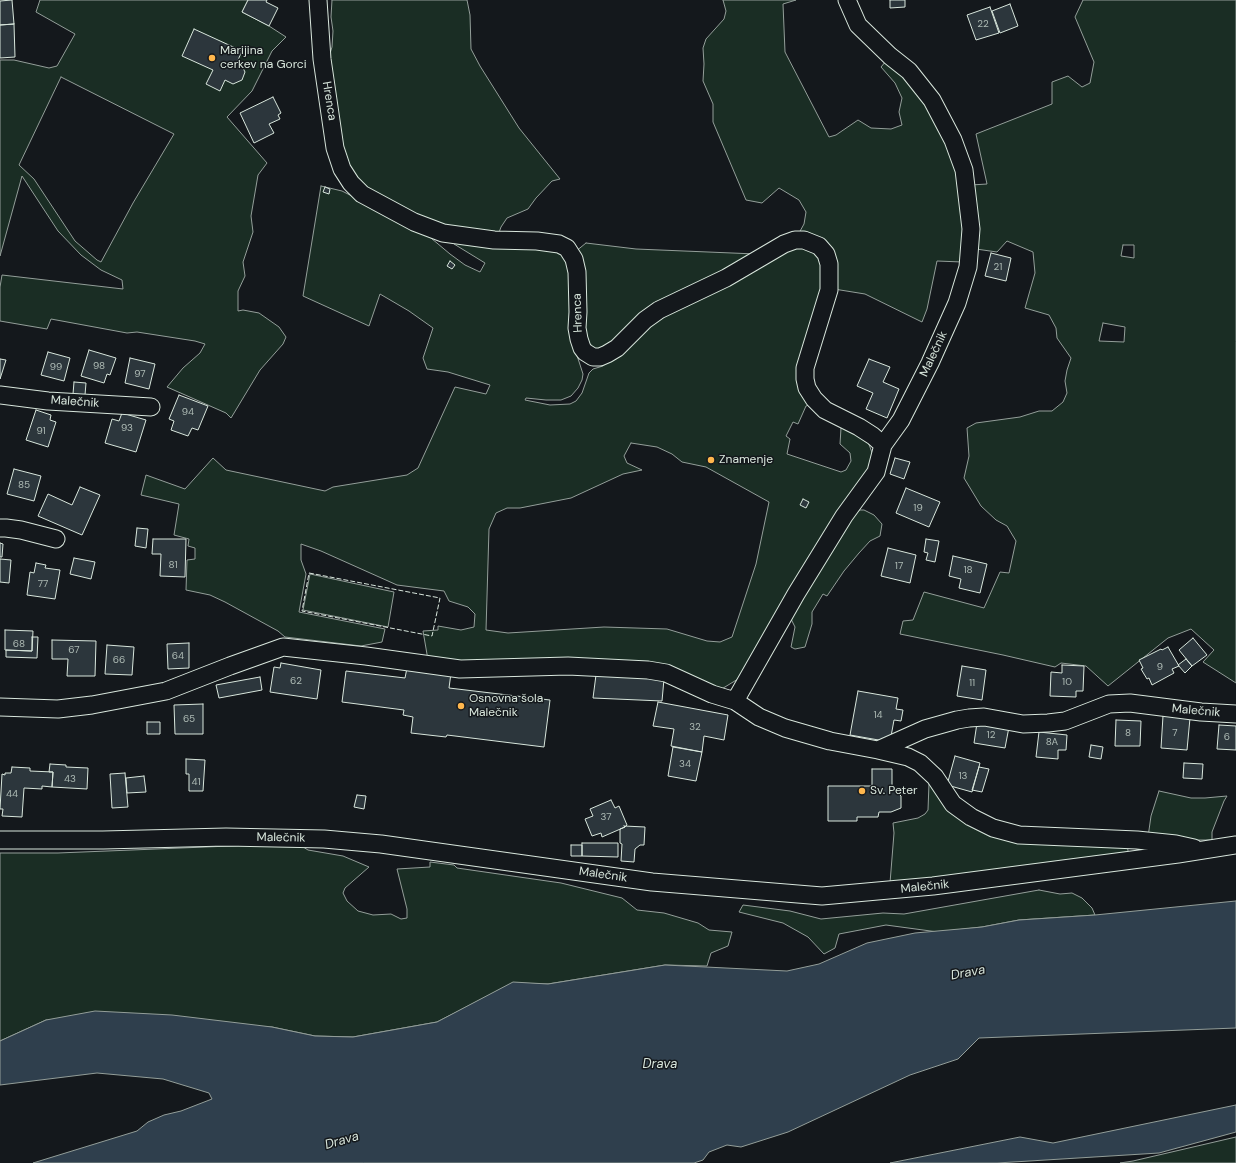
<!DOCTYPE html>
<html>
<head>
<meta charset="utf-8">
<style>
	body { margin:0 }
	canvas { display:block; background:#14181c }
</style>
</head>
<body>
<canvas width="1236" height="1163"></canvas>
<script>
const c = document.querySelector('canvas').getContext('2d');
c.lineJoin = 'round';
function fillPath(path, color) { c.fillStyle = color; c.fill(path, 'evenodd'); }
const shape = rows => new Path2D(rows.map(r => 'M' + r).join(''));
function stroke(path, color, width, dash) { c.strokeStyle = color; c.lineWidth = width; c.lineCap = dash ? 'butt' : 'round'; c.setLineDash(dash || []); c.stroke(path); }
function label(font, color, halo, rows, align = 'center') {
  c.font = font + ' "DM Sans",sans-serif'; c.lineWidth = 3; c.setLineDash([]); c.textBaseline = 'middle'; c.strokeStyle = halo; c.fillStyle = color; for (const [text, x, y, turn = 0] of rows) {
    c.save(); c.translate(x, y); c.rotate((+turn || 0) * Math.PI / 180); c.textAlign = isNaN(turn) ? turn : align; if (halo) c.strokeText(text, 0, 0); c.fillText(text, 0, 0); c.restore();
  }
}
const green = shape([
	[40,0,248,0,242,12,269,26,286,37,272,51,252,91,227,117,267,163,258,175,251,216,253,232,243,262,245,276,238,291,238,311,243,310,259,313,279,327,286,337,283,344,260,370,231,418,226,413,167,387,183,368,200,353,205,344,195,341,137,332,127,333,51,319,47,329,0,321,0,287,2,275,123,289,122,280,101,270,81,255,58,231,22,176,0,256,0,60,14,60,49,68,57,66,75,34,36,12,40,0],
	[61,77,174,134,133,203,101,262,97,260,75,241,34,179,19,165,61,77],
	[332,0,467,0,470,15,471,49,480,66,519,128,560,179,552,181,536,198,528,209,507,218,501,227,497,238,420,219,360,187,341,148,329,57,332,47,333,31,331,17,332,0],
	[723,0,796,0,783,4,785,52,829,137,836,135,858,120,871,128,891,129,902,125,899,112,902,98,895,83,881,67,886,61,909,78,942,129,963,190,962,262,937,261,927,309,922,322,865,294,834,289,828,246,816,236,799,233,804,224,806,212,799,200,779,188,762,203,746,200,713,122,713,104,703,81,704,64,703,48,706,39,724,19,726,11,723,0],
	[1083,0,1236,0,1236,683,1203,662,1214,650,1191,629,1168,638,1108,686,1086,666,1061,663,1055,667,1003,655,900,634,903,621,913,620,924,592,984,608,1000,572,1009,573,1016,541,1007,526,996,520,981,506,964,478,969,456,967,428,976,423,1020,417,1039,411,1052,411,1063,402,1067,393,1065,381,1067,370,1071,358,1057,338,1056,328,1049,315,1025,308,1035,273,1033,252,1007,241,997,252,976,249,971,185,987,184,976,134,1052,104,1052,82,1068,76,1082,87,1090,83,1094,62,1075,17,1083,0],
	[1123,245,1134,245,1134,258,1121,256,1123,245],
	[1103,323,1125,327,1124,342,1099,341,1103,323],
	[321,186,342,191,425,233,450,254,465,265,480,272,485,263,454,244,456,240,541,247,565,255,570,263,573,343,583,374,582,380,578,388,571,396,561,400,546,400,526,398,525,400,550,405,570,404,576,401,582,393,589,373,593,369,603,366,618,353,647,323,796,244,818,254,826,268,812,330,811,404,806,406,798,424,793,422,786,436,790,439,787,454,841,472,846,470,851,461,850,453,840,444,841,428,840,424,867,439,874,458,871,473,738,679,720,690,711,687,518,663,428,660,423,631,438,630,438,626,461,630,474,627,475,614,468,607,449,601,444,591,397,585,321,551,301,544,301,560,306,574,299,612,385,629,382,642,361,646,285,637,278,631,225,602,210,595,186,590,187,560,195,559,195,548,188,546,189,539,174,535,179,504,141,495,146,475,185,489,213,458,226,470,325,491,333,487,407,475,418,468,455,387,486,394,490,385,448,372,427,369,423,358,433,328,409,311,380,294,369,326,303,296,321,186],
	[631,443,657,447,672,454,682,462,706,467,769,502,756,564,732,637,720,642,707,641,667,629,604,627,508,633,486,630,489,529,496,513,507,508,520,508,571,498,623,474,642,470,627,463,624,456,631,443],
	[586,243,636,249,756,254,608,350,588,348,575,252,586,243],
	[856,510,864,510,874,515,882,524,880,536,870,541,859,553,844,571,827,596,823,594,812,612,812,624,805,647,795,649,791,647,795,627,790,617,856,510],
	[310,574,394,592,388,627,303,610,310,574],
	[929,784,935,784,973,823,1127,845,1129,856,890,883,894,833,893,823,918,818,925,814,928,810,929,784],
	[1159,791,1191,798,1205,798,1227,796,1224,801,1212,832,1212,840,1183,840,1148,837,1151,816,1159,791],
	[255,845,300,845,308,850,343,856,369,867,345,888,343,893,347,901,358,911,373,915,391,914,401,919,407,918,407,909,397,869,430,867,430,862,454,865,457,868,561,883,622,898,637,910,664,913,698,923,709,930,732,932,728,946,711,953,707,966,665,965,548,984,513,983,437,1022,353,1037,315,1036,272,1027,46,1020,0,1041,0,853,58,853,255,845],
	[1039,890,1060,894,1072,893,1082,898,1092,908,1095,915,1019,920,982,927,938,932,886,925,839,934,835,948,824,954,808,937,783,923,739,912,743,905,790,911,821,919,883,913,904,914,1039,890],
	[1236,1137,1236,1163,1120,1163,1133,1161,1236,1137]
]);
fillPath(green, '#1a2d24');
stroke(green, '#939e99', 1);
const water = shape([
	[1236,901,1236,1028,979,1038,958,1059,910,1075,788,1132,741,1147,727,1145,709,1152,703,1160,694,1163,33,1163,137,1131,148,1122,164,1115,181,1111,212,1099,209,1093,163,1079,97,1073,0,1085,0,1041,46,1020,95,1011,172,1015,272,1027,315,1036,353,1037,437,1022,513,982,548,984,665,965,787,971,819,964,867,943,915,933,982,927,1019,920,1095,915,1236,901],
	[1236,1105,1236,1132,1159,1153,997,1163,890,1163,1020,1137,1053,1143,1236,1105]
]);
fillPath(water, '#2f3f4d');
stroke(water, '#939e99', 1);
const building = shape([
	[12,0,14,24,0,25,0,1,12,0],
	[248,0,267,0,266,2,278,8,269,26,242,12,248,0],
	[890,0,905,0,905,7,890,8,890,0],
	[1010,4,1018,26,1000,33,992,11,1010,4],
	[990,7,999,33,976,40,967,15,990,7],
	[14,24,15,57,0,58,0,25,14,24],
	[194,29,242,51,238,60,241,64,245,72,242,80,233,84,225,80,220,91,206,84,213,70,182,56,194,29],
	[273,97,281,113,278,115,280,119,269,124,274,133,254,143,240,113,273,97],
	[325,187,330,189,329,194,323,192,325,187],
	[991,253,1011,258,1006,281,985,276,991,253],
	[450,261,455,265,452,269,447,266,450,261],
	[89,350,116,358,110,375,107,374,104,383,81,376,89,350],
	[48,352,70,358,64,381,41,375,48,352],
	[130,358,155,364,149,389,125,383,130,358],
	[0,359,6,360,0,379,0,359],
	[869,359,890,367,883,382,899,389,887,418,866,409,873,393,857,386,869,359],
	[74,382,86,383,85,395,73,394,74,382],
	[179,395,208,406,198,430,192,428,188,436,171,430,174,421,169,419,179,395],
	[36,410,51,415,50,420,56,422,48,447,26,440,36,410],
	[122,413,146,420,136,452,105,443,112,419,119,421,122,413],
	[895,458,910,462,904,479,890,474,895,458],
	[14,469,41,476,34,501,7,494,14,469],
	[80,487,100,495,82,535,38,516,48,494,72,505,80,487],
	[906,488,940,502,929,527,896,513,906,488],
	[803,499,809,502,806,508,800,505,803,499],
	[137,528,148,529,146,548,135,546,137,528],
	[153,539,186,539,185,577,160,576,161,554,152,554,153,539],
	[926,539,939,541,935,562,926,560,928,553,924,552,926,539],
	[0,543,3,544,2,557,0,557,0,543],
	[888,548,916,555,910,583,881,576,888,548],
	[953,556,987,564,980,593,959,588,961,579,949,576,953,556],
	[74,558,95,562,91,579,70,574,74,558],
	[0,559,11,560,9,583,0,582,0,559],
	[36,563,46,565,45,568,60,570,55,599,27,595,30,572,34,573,36,563],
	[5,630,33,631,32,651,5,650,5,630],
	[32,637,38,637,37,658,6,657,6,650,32,651,32,637],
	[1193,638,1207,655,1192,666,1179,650,1193,638],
	[52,640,96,641,95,676,67,676,68,659,52,659,52,640],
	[189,643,189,668,168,669,167,644,189,643],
	[107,645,134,647,132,675,105,674,107,645],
	[1168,647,1179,666,1172,669,1174,673,1152,685,1149,678,1147,679,1141,669,1143,668,1139,660,1161,649,1162,650,1168,647],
	[1186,659,1192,666,1185,673,1178,665,1186,659],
	[281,663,321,670,317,699,270,692,274,667,280,668,281,663],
	[1062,665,1084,666,1083,691,1076,691,1076,697,1050,696,1051,672,1062,673,1062,665],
	[962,666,986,670,982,700,957,696,962,666],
	[407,668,451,673,449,688,550,700,544,747,447,735,446,737,411,733,413,717,403,715,404,710,342,702,346,671,405,678,407,668],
	[596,675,664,679,662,701,593,698,596,675],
	[260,677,262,690,219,698,216,685,260,677],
	[858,691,898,698,896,709,903,710,901,721,894,720,890,742,850,735,858,691],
	[658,702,728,715,724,740,704,736,702,752,671,746,674,729,653,726,658,702],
	[203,704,203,734,175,734,174,705,203,704],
	[1163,716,1190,718,1187,750,1161,748,1163,716],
	[1116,720,1141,721,1140,746,1115,746,1116,720],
	[147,722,160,722,160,734,147,734,147,722],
	[977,723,1009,727,1005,748,974,743,977,723],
	[1219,725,1236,726,1236,750,1217,749,1219,725],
	[1039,732,1067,735,1066,750,1058,750,1058,759,1036,757,1039,732],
	[1091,745,1103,747,1101,759,1089,757,1091,745],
	[673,747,702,752,696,781,668,776,673,747],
	[955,756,980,763,972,792,947,785,955,756],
	[186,759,205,760,203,791,189,791,189,774,186,774,186,759],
	[1184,763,1203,764,1202,779,1183,778,1184,763],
	[50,764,66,765,66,767,88,768,87,789,52,787,53,772,49,772,50,764],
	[12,767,30,768,30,771,53,772,52,787,42,786,42,789,24,788,22,817,2,816,3,809,0,809,2,774,5,775,5,773,11,773,12,767],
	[979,767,989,769,982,792,972,790,979,767],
	[872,769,892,769,892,787,901,796,901,808,891,812,879,812,878,817,857,817,857,821,828,821,828,786,872,786,872,769],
	[125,773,128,807,112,808,110,774,125,773],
	[144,776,146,792,127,793,126,778,144,776],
	[357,795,366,796,364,809,354,807,357,795],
	[611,800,615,808,619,806,627,825,625,827,602,837,601,833,592,836,585,819,593,816,590,809,611,800],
	[624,826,645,827,644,845,640,845,635,849,634,862,621,861,622,844,620,843,620,829,625,827,624,826],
	[582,843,618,843,618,857,582,856,582,843],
	[571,845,582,845,582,856,571,856,571,845]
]);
fillPath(building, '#2c363c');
stroke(building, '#d8e6dc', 1);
const minor = shape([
	[318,0,322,59,335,148,342,169,351,183,362,194,414,222,443,233,494,240,537,241,559,244,567,248,574,259,577,272,578,312,577,328,579,339,582,348,585,352,593,357,600,357,607,354,617,348,645,320,659,310,726,278,784,244,795,240,804,240,819,246,826,254,829,264,829,290,805,368,805,379,807,388,814,399,825,410,859,427,873,436,883,445],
	[0,395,48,401,151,407],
	[0,528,6,528,21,530,56,539],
	[735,701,796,594,844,516,876,472,883,445,901,420,930,363,957,303,968,267,971,229,964,170,953,140,932,100,909,71,890,56,858,25,847,0],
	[0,707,58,709,92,705,166,691,230,666,283,647,366,656,460,669,568,666,648,670,666,673,712,694,735,701,759,717,785,728,830,741,878,750,925,729,957,720,969,718,984,717,1023,724,1048,723,1065,721,1109,704,1130,703,1201,712,1236,714],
	[878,750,908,757,920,763,935,777,953,804,971,817,993,828,1019,835,1137,840,1176,844,1194,848],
	[0,840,103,840,226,837,324,839,381,844,652,882,822,896,933,886,1178,854,1236,845]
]);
stroke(minor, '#d8e6dc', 19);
stroke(minor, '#14181c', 17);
stroke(shape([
	[309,573,440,598,432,636,302,611,309,573]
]), '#d8e6dc', 1, [5, 2]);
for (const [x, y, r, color] of [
	[212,58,4,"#ffb74d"],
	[711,460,4,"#ffb74d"],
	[461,706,4,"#ffb74d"],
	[862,791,4,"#ffb74d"]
]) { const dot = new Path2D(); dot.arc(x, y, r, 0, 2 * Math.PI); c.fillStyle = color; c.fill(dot); stroke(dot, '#14181c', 1.5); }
label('10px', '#adbab4', null, [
	["22",983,24],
	["21",998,267],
	["98",99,366],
	["99",56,367],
	["97",140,374],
	["94",188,412],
	["93",127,428],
	["91",41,431],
	["85",24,485],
	["19",918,508],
	["81",173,565],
	["17",899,566],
	["18",968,570],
	["77",43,584],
	["68",19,644],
	["67",74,650],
	["64",178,656],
	["66",119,660],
	["9",1160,667],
	["62",296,681],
	["10",1067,682],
	["11",972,683],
	["14",878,715],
	["65",189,719],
	["32",695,727],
	["8",1128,733],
	["7",1175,733],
	["12",991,735],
	["6",1227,737],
	["8A",1052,742],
	["34",685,764],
	["13",963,776],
	["43",70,779],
	["41",196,782],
	["44",12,794],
	["37",606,817]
]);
label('12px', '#d8e6dc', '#14181c', [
	["Marijina",220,51],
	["cerkev na Gorci",220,65],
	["Znamenje",719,460],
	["Osnovna šola",469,699],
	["Malečnik",469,713],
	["Sv. Peter",870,791]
], 'left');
label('12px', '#d8e6dc', '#14181c', [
	["Hrenca",329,101,81],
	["Hrenca",578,313,-92],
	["Malečnik",934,354,-65],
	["Malečnik",75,402,4],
	["Malečnik",1196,711,5],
	["Malečnik",281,838,1],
	["Malečnik",603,875,8],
	["Malečnik",925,887,-6]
]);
label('italic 13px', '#d8e6dc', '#14181c', [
	["Drava",968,973,-10],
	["Drava",660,1065],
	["Drava",342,1141,-16]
]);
</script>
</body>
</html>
